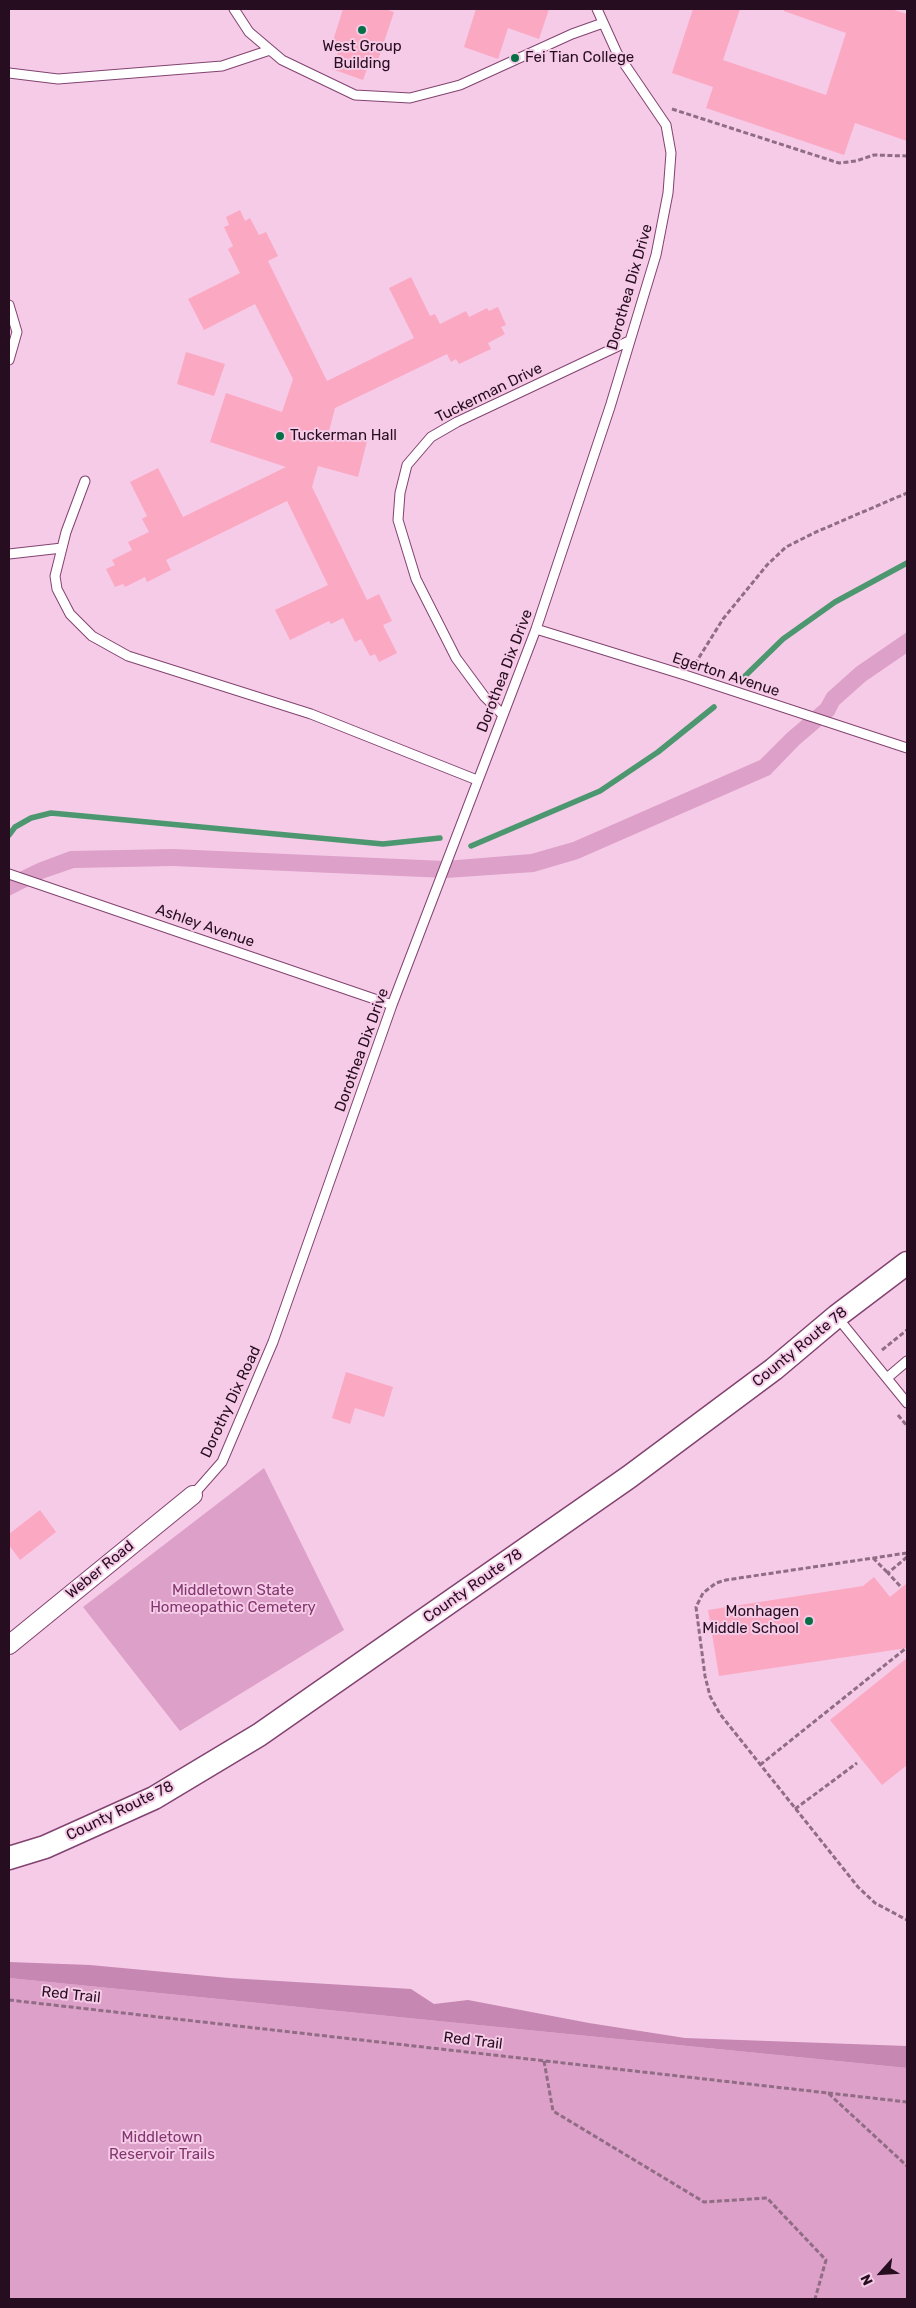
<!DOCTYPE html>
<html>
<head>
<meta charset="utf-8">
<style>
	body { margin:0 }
	#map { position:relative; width:916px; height:2308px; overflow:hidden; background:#f6cbe7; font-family:Rubik,sans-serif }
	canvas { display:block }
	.frame { position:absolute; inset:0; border:10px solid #270d20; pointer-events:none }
	.north { position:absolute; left:856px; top:2248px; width:50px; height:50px; -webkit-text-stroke:4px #f6cbe7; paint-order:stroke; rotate:244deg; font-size:14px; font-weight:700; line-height:20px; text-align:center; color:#270d20 }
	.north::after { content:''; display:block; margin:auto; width:18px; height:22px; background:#270d20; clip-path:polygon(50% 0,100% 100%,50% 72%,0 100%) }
</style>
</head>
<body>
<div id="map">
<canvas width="916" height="2308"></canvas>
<div class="frame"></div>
<div class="north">N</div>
</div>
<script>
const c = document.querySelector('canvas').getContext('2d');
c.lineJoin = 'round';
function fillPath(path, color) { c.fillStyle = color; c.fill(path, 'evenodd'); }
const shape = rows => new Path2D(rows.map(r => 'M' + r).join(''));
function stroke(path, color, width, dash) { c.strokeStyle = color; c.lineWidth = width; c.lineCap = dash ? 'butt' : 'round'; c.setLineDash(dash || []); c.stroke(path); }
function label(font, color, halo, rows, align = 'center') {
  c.font = font + ' Rubik,sans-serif'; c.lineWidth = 4; c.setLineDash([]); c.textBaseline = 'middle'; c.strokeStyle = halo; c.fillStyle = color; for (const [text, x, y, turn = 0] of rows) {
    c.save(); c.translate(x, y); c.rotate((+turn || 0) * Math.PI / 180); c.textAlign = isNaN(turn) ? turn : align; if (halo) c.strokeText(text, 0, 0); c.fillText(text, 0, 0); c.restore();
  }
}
fillPath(shape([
	[907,632,907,653,866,681,839,705,834,715,799,745,770,775,578,859,534,872,446,878,173,866,74,868,45,878,9,896,9,877,38,863,70,851,173,849,445,861,531,854,573,842,760,760,787,733,821,704,827,693,856,667],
	[264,1468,344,1630,180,1731,83,1607],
	[9,1978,907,2068,907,2299,9,2299]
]), '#dda0c9');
fillPath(shape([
	[9,1962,90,1965,229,1978,411,1989,434,2004,468,2000,589,2023,685,2038,907,2046,907,2068,9,1978]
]), '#c687b2');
stroke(shape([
	[744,677,783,639,835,602,907,563],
	[9,835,15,827,31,818,51,813,383,844,440,838],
	[471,846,600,791,658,752,714,707]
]), '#4c9770', 5.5);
fillPath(shape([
	[343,9,385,9,394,12,377,63,370,61,363,80,332,69,339,50,331,47],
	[476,9,549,9,539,39,508,28,498,59,464,47],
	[693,9,740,9,723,60,826,95,846,33,784,11,784,9,891,9,907,14,907,141,855,123,844,155,706,108,713,87,672,73],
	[240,210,245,221,250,218,259,235,266,232,278,256,268,261,327,381,414,338,389,288,411,277,430,316,435,314,440,324,466,311,469,317,487,308,489,311,498,307,506,325,501,327,505,334,488,343,491,349,459,364,456,359,451,362,447,354,335,408,329,431,367,441,358,477,318,466,312,487,367,600,379,594,392,621,383,625,397,653,379,662,375,654,370,656,361,639,355,642,343,618,331,624,329,621,290,640,275,610,328,585,287,501,166,560,171,570,147,582,145,577,125,587,123,584,115,587,106,569,115,565,112,560,132,550,128,542,149,532,142,519,147,516,130,482,158,468,183,517,286,467,210,442,226,393,282,412,293,379,255,304,204,330,188,299,240,273,228,249,233,246,224,227,229,225,226,217],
	[186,352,225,364,214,396,177,384],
	[346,1372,393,1387,384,1417,355,1408,350,1424,332,1418],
	[40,1510,56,1532,20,1560,9,1545,9,1534],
	[874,1577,890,1597,907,1583,907,1648,719,1676,708,1610,863,1586],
	[907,1658,907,1765,882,1785,830,1720]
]), '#fba8c2');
const service = shape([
	[234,9,249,32,282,60,355,95,410,98,460,85,572,34,603,23],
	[9,73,58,79,222,66,270,50],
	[9,305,17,332,9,360],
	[85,481,66,532,55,576,57,589,70,614,92,636,128,656,311,714,477,780],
	[9,554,62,548],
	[536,629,688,676,907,748],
	[503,715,484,696,456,658,416,579,398,520,400,493,407,465,431,437,457,422,629,341],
	[9,874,392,1005],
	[837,1317,907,1403],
	[887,1378,907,1361],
	[193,1495,222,1462,273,1342,392,1005,536,629,610,407,656,255,668,193,671,153,666,125,617,53,597,9]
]);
const minor = shape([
	[9,1645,193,1495]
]);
const tertiary = shape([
	[9,1858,45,1847,154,1798,259,1735,629,1477,774,1369,837,1316,907,1263]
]);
stroke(service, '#824370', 11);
stroke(minor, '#824370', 20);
stroke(tertiary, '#824370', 25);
stroke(shape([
	[672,109,839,163,856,161,874,155,907,156],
	[695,664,723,619,767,565,786,547,816,532,907,493],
	[882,1350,907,1330],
	[898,1415,907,1426],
	[907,1553,726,1580,716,1583,703,1593,696,1607,705,1676,710,1696,720,1714,858,1887,875,1903,907,1920],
	[873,1558,888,1573],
	[900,1586,888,1573,907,1557],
	[760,1765,905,1649],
	[795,1809,857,1763],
	[9,2000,828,2093,907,2166],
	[544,2061,553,2111,704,2202,767,2198,826,2260,815,2299],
	[828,2093,907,2102]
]), '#906d85', 3, [5, 2.5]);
stroke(service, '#fff', 9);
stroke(minor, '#fff', 18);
stroke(tertiary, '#fff', 22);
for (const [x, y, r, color] of [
	[362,30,5,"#056f46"],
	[515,58,5,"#056f46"],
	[280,436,5,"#056f46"],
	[809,1621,5,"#056f46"]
]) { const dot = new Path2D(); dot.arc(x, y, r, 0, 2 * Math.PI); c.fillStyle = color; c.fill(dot); stroke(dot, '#f6cbe7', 2); }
label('15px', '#270d20', '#f6cbe7', [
	["West Group",362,47,"center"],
	["Building",362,64,"center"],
	["Fei Tian College",525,58],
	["Tuckerman Hall",290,436],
	["Monhagen",799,1612,"right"],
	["Middle School",799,1629,"right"]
], 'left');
label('15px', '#270d20', '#f6cbe7', [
	["Dorothea Dix Drive",630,287,-74],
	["Tuckerman Drive",489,393,-26],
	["Dorothea Dix Drive",505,671,-69],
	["Egerton Avenue",726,675,18],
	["Ashley Avenue",205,926,19],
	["Dorothea Dix Drive",362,1050,-70],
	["County Route 78",800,1347,-39],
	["Dorothy Dix Road",231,1402,-65],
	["Weber Road",100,1570,-39],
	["County Route 78",473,1586,-35],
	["County Route 78",120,1811,-26],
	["Red Trail",71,1995,6],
	["Red Trail",473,2041,7]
]);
label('15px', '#83366f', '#f6cbe7', [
	["Middletown State",233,1591],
	["Homeopathic Cemetery",233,1608],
	["Middletown",162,2138],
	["Reservoir Trails",162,2155]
]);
</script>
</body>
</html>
